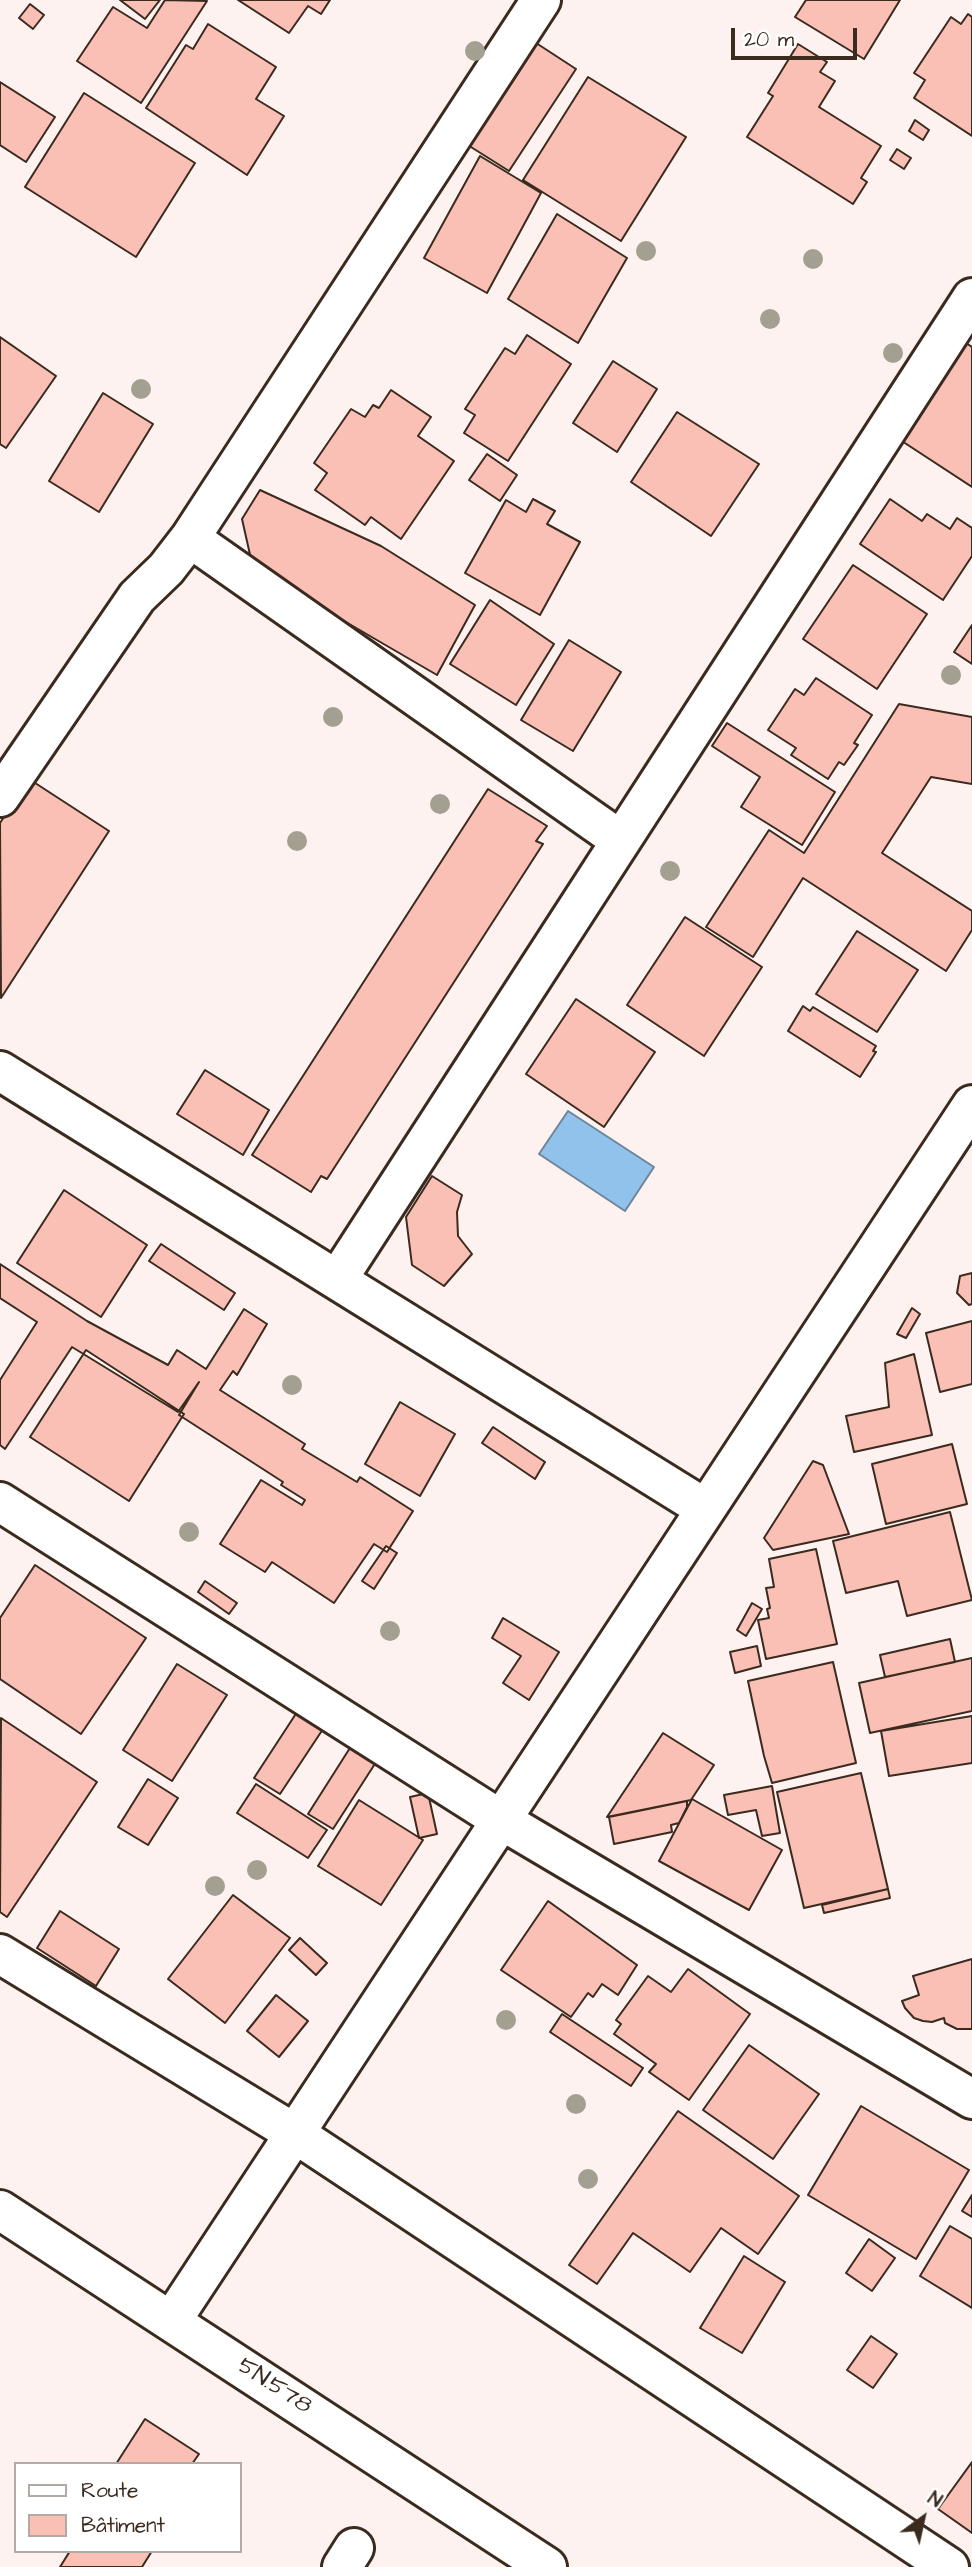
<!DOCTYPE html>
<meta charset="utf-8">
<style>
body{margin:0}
#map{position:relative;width:972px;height:2567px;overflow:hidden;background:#fef2f0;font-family:"Architects Daughter",sans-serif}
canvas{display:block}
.legend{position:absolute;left:14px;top:2462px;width:228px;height:91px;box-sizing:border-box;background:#fff;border:2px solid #b1aaa5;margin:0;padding:9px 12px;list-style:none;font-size:21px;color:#3b2a1e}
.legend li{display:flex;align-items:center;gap:14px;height:35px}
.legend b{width:35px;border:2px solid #b1aaa5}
.north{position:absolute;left:888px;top:2483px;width:70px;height:70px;-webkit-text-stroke:5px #fff;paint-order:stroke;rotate:33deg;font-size:19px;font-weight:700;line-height:28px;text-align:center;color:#3b2a1e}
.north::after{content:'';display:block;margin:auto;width:24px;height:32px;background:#3b2a1e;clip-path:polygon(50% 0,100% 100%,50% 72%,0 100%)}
.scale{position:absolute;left:731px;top:28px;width:126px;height:32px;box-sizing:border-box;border:4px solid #3b2a1e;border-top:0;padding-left:9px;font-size:21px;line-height:24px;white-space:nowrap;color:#3b2a1e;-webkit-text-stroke:5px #fff;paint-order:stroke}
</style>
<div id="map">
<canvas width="972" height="2567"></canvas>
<ul class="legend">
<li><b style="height:9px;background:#fff"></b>Route</li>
<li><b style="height:19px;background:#fabfb5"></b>Bâtiment</li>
</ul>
<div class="north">N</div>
<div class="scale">20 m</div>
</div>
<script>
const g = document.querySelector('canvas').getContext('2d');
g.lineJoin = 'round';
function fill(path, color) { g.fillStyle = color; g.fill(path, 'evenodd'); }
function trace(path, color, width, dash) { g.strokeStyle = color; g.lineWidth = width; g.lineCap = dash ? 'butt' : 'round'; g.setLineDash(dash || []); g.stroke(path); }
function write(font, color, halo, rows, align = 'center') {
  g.font = font + ' "Architects Daughter",sans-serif'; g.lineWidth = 7; g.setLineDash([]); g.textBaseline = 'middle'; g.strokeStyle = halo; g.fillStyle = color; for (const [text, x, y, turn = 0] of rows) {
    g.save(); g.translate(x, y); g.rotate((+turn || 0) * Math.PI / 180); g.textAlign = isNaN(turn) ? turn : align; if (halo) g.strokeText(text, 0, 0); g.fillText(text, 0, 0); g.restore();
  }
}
const water = new Path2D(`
 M568 1111 654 1167 625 1211 539 1154Z`);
const building = new Path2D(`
 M120 0H160L145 19Z
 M165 0 207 1 141 103 77 61 113 7 147 28Z
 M238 0H330L321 14 308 6 289 33Z
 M806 0H900L864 59 795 17Z
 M30 4 44 15 33 29 19 18Z
 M968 14 972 17V136L914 98 925 80 914 73 951 17 961 24Z
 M208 24 276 67 256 99 284 116 247 175 146 108 186 45 193 49Z
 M530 39 576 69 509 171 463 142Z
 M798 44 827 62 820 72 835 81 819 107 881 146 861 178 867 182 853 204 747 137 773 96 768 93Z
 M588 77 686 137 621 241 523 180Z
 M0 82 55 117 26 162 0 145Z
 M84 93 195 163 136 257 25 187Z
 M915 120 929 130 923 140 909 131Z
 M897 149 911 158 904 169 890 160Z
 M480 156 541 193 487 293 424 258Z
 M557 214 627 258 578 343 508 299Z
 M952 334 972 347V487L888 432Z
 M527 335 571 364 508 461 464 433 475 415 465 409 505 348 515 354Z
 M0 337 56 376 6 448 0 444Z
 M613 361 657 389 617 452 573 423Z
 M391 390 431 417 418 436 454 461 401 539 371 517 365 525 315 490 327 473 314 463 351 409 365 417 373 405 379 408Z
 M103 393 153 424 99 512 49 481Z
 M677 412 759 464 711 536 631 482Z
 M487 454 517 475 500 501 469 480Z
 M260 490 381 546 475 605 437 675 253 568 242 519Z
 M533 499 555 511 547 524 580 542 540 615 465 573 506 500 526 512Z
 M890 499 922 521 927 514 950 529 957 518 972 528V556L943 600 860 544Z
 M853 565 927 614 877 689 803 639Z
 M490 600 554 644 516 705 450 664Z
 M972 625V664L954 652Z
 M569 640 621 672 573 751 521 720Z
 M816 678 872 715 854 743 858 745 844 765 839 762 828 779 791 755 796 748 768 730 795 689 804 695Z
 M899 704 972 717V784L931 777 882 853 972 911V930L946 971 803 878 753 957 706 927 769 830 804 853Z
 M727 723 835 792 802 845 741 807 760 777 712 746Z
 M29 779 109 831 1 998 0 823Z
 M488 789 547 826 536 841 543 844 327 1179 321 1176 311 1192 252 1155Z
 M685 917 762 967 704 1056 627 1005Z
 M857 931 918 970 877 1032 816 994Z
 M576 999 655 1052 604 1127 526 1074Z
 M803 1006 810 1011 813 1007 876 1046 873 1051 876 1052 860 1077 788 1031Z
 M205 1070 269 1110 243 1155 177 1114Z
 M432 1176 462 1195 457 1212 458 1236 472 1254 444 1286 412 1265 406 1217Z
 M64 1190 147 1245 101 1317 17 1263Z
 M161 1244 235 1293 224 1310 149 1261Z
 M0 1264 87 1321 168 1365 177 1350 206 1369 244 1309 267 1324 237 1375 233 1371 220 1390 305 1444 302 1449 357 1482 360 1477 413 1511 387 1552 374 1544 334 1603 272 1562 265 1572 220 1544 261 1480 302 1505 305 1500 281 1485 283 1482 179 1415 199 1382 178 1412 72 1347 5 1449 0 1445V1380L37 1322 0 1298Z
 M972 1273V1304L969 1305 957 1293 960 1276Z
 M912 1308 920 1314 906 1338 897 1334Z
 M972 1321V1384L940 1392 926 1333Z
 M86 1350 184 1414 129 1501 30 1437Z
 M914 1354 932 1435 854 1452 846 1416 889 1407 885 1363Z
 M400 1402 455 1434 420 1496 365 1464Z
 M493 1427 545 1462 535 1479 482 1443Z
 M952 1444 967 1504 886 1524 872 1464Z
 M813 1461 823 1465 849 1534 773 1550 764 1538Z
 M950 1512 972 1600 907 1616 898 1581 846 1593 833 1541Z
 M386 1546 397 1553 374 1589 362 1581Z
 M816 1549 837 1644 766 1659 758 1620 769 1618 767 1609 770 1608 766 1588 774 1587 769 1559Z
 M35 1565 146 1638 81 1734 0 1679V1618Z
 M205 1581 237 1603 229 1614 198 1592Z
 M752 1603 762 1609 746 1636 737 1630Z
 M503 1618 559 1652 529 1700 503 1683 521 1656 492 1638Z
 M950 1639 955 1662 885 1677 880 1655Z
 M757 1646 761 1666 735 1673 730 1652Z
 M972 1658V1711L870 1733 859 1683Z
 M833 1662 856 1763 772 1783 764 1756 748 1681Z
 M177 1664 227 1695 172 1781 123 1750Z
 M301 1706 327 1723 280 1794 254 1778Z
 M972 1716V1763L889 1776 881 1731Z
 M1 1718 97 1782 7 1917 0 1912Z
 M663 1733 714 1765 691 1800 607 1817Z
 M355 1740 380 1756 333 1829 308 1814Z
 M861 1773 888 1889 804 1908 777 1792Z
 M148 1779 178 1798 148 1845 118 1827Z
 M256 1784 327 1830 308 1858 237 1813Z
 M772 1786 780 1833 762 1836 756 1810 728 1815 724 1795Z
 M428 1793 437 1834 419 1838 410 1797Z
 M692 1799 782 1850 749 1910 659 1861Z
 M359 1800 423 1840 381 1905 318 1866Z
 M687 1801V1807L679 1823 671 1825 672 1832 614 1844 609 1817Z
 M888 1889 890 1898 824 1913 822 1905Z
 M233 1895 290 1938 225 2023 168 1979Z
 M548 1901 637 1965 618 1995 602 1984 593 1997 588 1993 571 2017 501 1970Z
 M60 1911 119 1949 96 1986 37 1948Z
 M300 1938 327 1963 316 1975 289 1950Z
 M972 1959V2029H957L945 2023 944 2018 932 2022 923 2021 914 2018 905 2008 902 2001 919 1995 913 1976Z
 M688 1969 750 2014 689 2100 649 2072 656 2064 614 2034 621 2024 616 2020 648 1976 671 1992Z
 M276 1995 308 2021 279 2057 247 2031Z
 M562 2014 643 2068 631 2086 550 2032Z
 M749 2045 819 2094 773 2159 703 2110Z
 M861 2106 969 2170 916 2259 808 2195Z
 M678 2111 799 2196 758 2254 721 2228 690 2272 633 2233 597 2284 569 2265Z
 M972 2195V2217L962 2211Z
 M950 2226 972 2239V2308L920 2276Z
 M869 2239 895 2258 872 2291 846 2273Z
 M744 2256 785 2282 742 2353 700 2328Z
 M871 2336 897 2354 873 2388 847 2370Z
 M145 2419 199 2454 192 2464H116Z
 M972 2462V2533L938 2509Z
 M70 2551H152L142 2567H60Z`);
const minor = new Path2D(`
 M190 538 620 840
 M0 797 137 597 166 569 190 538 541 0
 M0 1071 706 1509
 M337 1280 972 298
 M0 1502 501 1820 972 2099
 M0 1954 294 2133 949 2567
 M0 2210 547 2567
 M172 2320 972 1105
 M342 2567 354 2548`);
const trees = [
 [475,51],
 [646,251],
 [813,259],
 [770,319],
 [893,353],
 [141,389],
 [951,675],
 [333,717],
 [440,804],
 [297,841],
 [670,871],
 [292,1385],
 [189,1532],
 [390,1631],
 [257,1870],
 [215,1886],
 [506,2020],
 [576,2104],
 [588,2179]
];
const streetNames = [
 ["5N.578",274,2387,33]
];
fill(water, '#90c2ec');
trace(water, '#6e859a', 2);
fill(building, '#fabfb5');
trace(building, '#3b2a1e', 2);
trace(minor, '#3b2a1e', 44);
trace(minor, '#fff', 38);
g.fillStyle = '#a39f91';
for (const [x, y] of trees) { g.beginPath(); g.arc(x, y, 10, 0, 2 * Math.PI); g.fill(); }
write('24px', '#3b2a1e', '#fff', streetNames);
</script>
